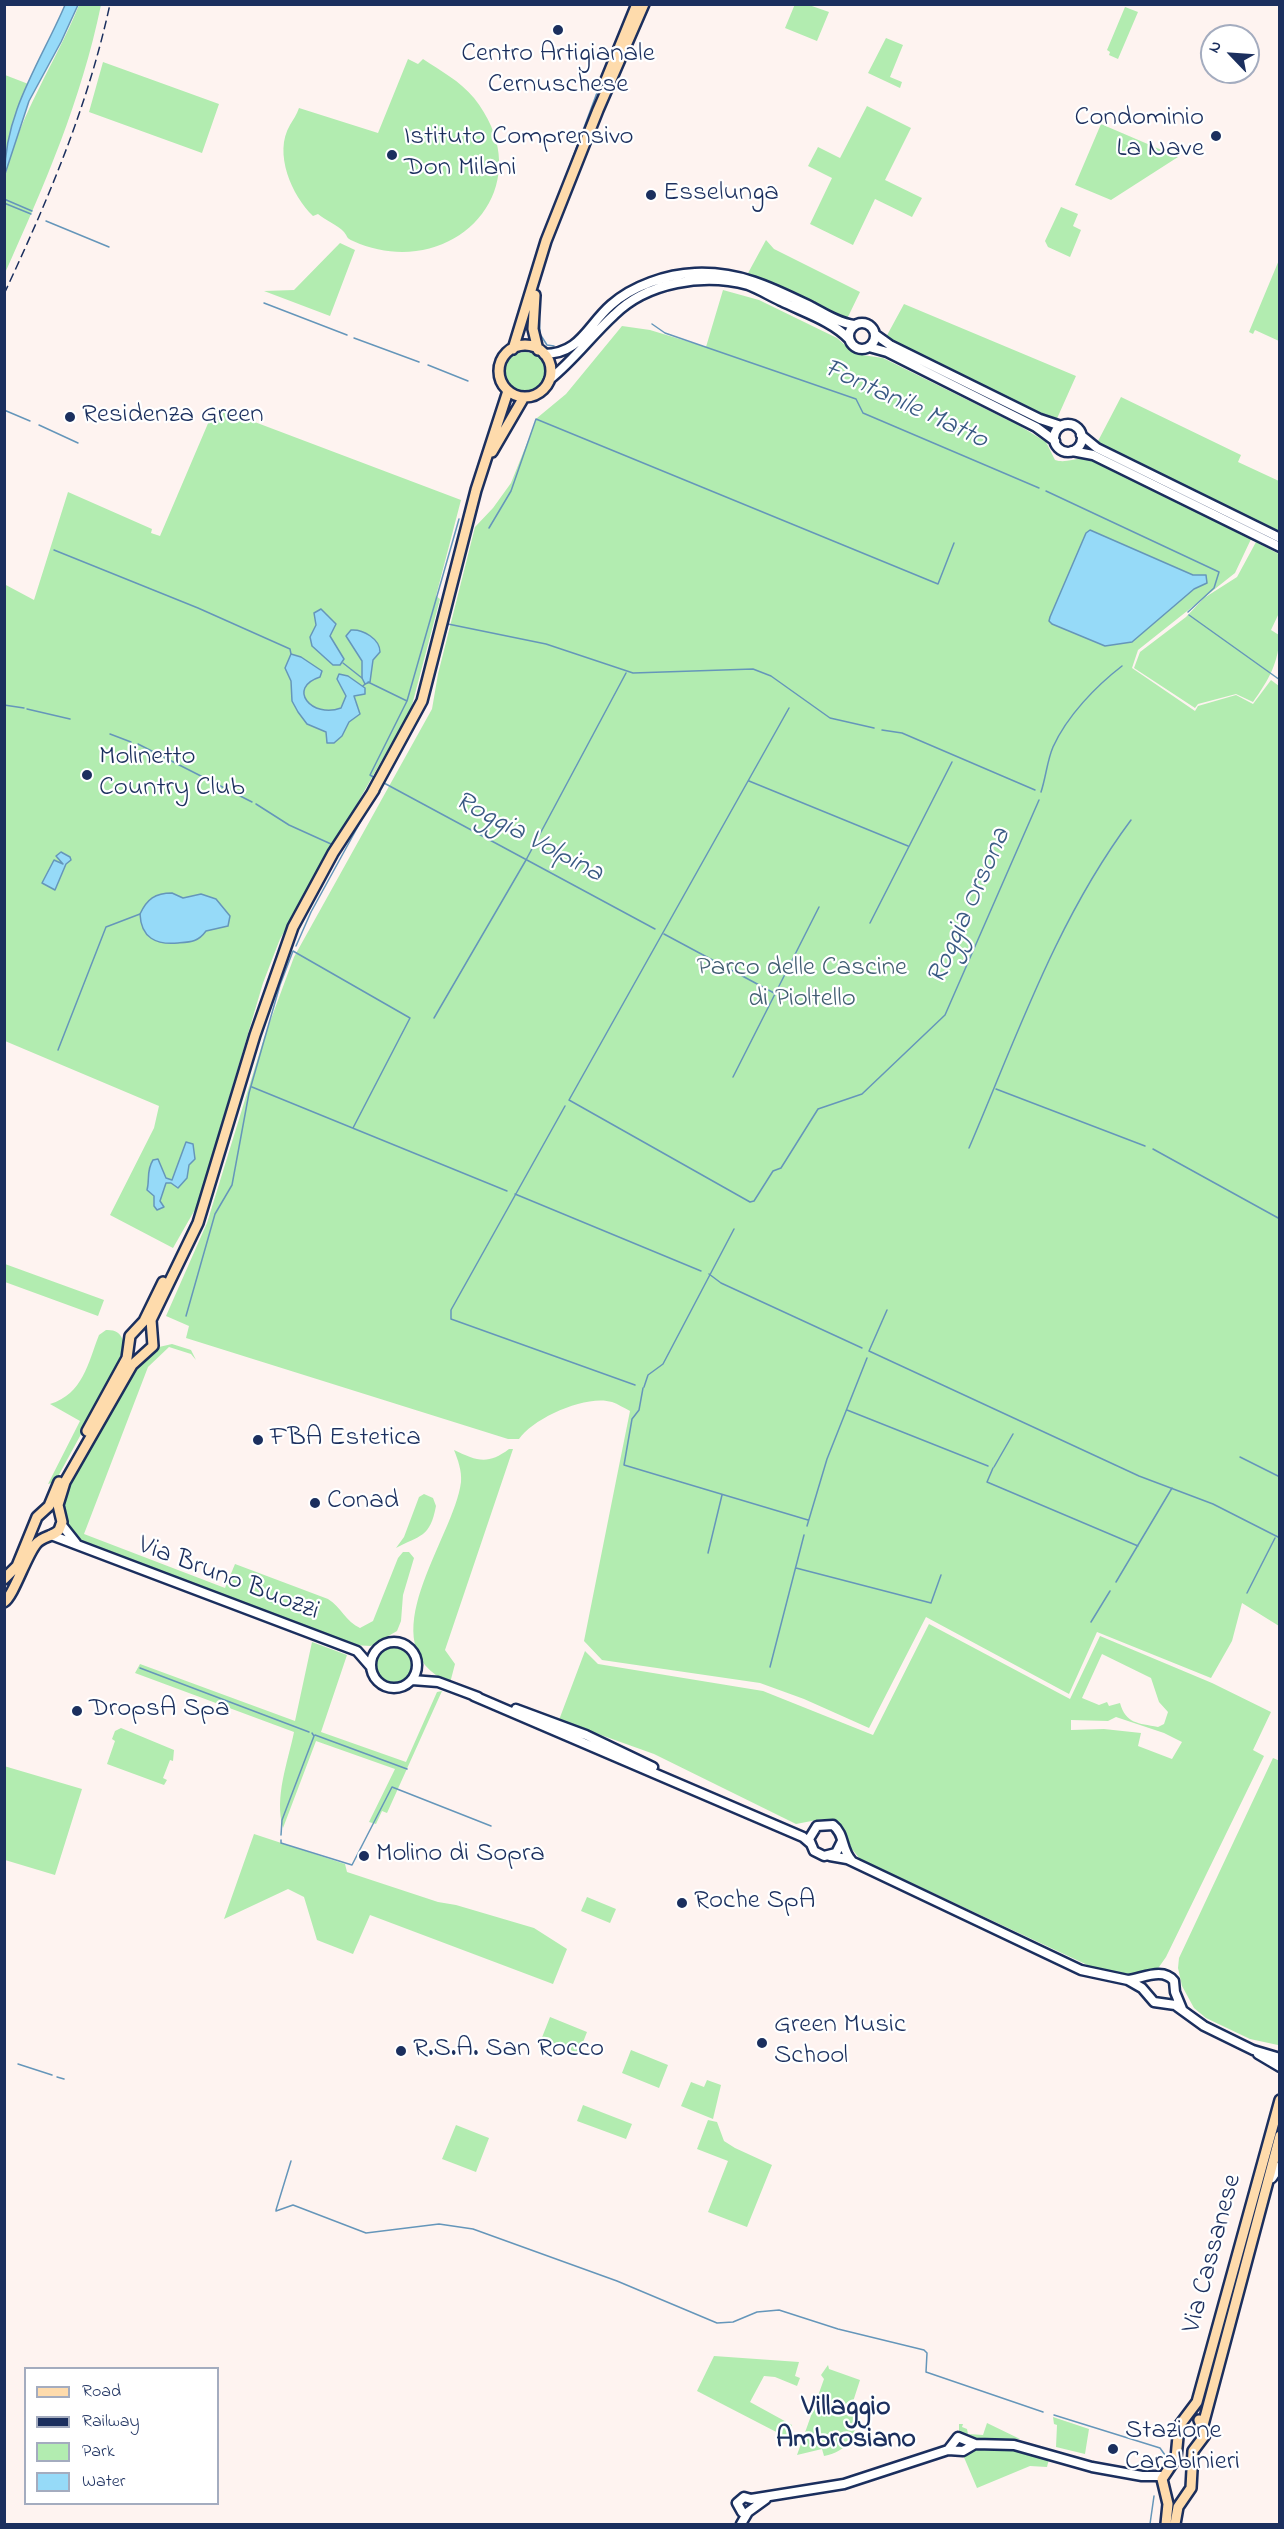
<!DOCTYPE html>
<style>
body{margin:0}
#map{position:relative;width:1284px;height:2529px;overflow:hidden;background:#fef3f0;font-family:"Indie Flower",sans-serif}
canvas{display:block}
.frame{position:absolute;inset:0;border:6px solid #1b2f5e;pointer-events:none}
.legend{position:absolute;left:24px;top:2367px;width:195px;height:138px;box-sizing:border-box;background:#fff;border:2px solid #a4acbf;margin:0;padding:8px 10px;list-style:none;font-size:18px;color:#1b2f5e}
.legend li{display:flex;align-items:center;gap:12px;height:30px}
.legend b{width:30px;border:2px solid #a4acbf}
.north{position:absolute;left:1200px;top:24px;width:60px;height:60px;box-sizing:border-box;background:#fff;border:2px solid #a4acbf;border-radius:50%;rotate:295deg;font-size:16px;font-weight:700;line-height:24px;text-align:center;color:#1b2f5e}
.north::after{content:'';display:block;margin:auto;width:21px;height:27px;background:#1b2f5e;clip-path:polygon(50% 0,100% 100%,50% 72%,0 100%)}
</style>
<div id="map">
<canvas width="1284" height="2529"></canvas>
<div class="frame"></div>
<ul class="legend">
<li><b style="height:8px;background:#fedbac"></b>Road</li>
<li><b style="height:8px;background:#1b2f5e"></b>Railway</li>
<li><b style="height:16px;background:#b2ecb0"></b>Park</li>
<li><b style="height:16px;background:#96daf8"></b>Water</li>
</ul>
<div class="north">N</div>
</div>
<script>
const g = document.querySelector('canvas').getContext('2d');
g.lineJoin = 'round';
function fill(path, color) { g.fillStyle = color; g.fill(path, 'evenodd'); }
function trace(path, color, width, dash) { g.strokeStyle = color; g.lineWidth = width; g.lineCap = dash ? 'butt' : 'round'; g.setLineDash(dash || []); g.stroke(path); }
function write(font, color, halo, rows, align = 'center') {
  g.font = font + ' "Indie Flower",sans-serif'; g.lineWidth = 4.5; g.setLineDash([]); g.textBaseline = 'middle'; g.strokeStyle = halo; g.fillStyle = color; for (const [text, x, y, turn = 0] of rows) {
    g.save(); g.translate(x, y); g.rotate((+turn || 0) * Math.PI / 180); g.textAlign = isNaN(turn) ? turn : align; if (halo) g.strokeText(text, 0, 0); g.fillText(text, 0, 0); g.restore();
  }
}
const green = new Path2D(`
 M795 4 809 5 829 12 817 41 785 28Z
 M79 5H101C81 101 45 184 5 273 4 248 0 199 5 177 19 115 56 62 79 5Z
 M1125 7 1138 12 1118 59 1109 55 1110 52 1107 50Z
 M886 38 903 45 890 77 902 82 900 88 868 73Z
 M408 59 418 64 423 59C441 71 460 81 474 98 546 189 450 285 353 241 346 238 348 237 344 232 339 226 325 220 318 214L313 216C292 196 273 153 290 125 293 120 297 114 299 108L378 133Z
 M103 62 219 104 202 153 89 112Z
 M5 75 31 85 5 158Z
 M867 106 911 128 885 180 922 198 912 217 875 199 853 245 810 224 832 178 808 166 818 147 840 158Z
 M1101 124 1178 157 1111 200 1075 185Z
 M1061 207 1078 214 1073 226 1081 230 1070 257 1048 247 1045 241Z
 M766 240 774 249 860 292 846 321 769 282 747 275Z
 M340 243 355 250 330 316 264 291 294 290Z
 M1279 260V341L1255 330 1253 334 1249 332Z
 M723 290 759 300 837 338 855 354 883 358 1020 426 1046 442 1055 460C1067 464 1076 456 1092 460L1252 537 1235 573 1138 650 1132 668 1195 711 1198 706 1236 695 1253 704 1271 680 1279 686V1626L1242 1603 1232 1641 1211 1678 1097 1632 1069 1694 926 1617 869 1728 804 1699 760 1683 602 1660 584 1641 630 1411C624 1408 618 1404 612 1402 587 1394 533 1418 519 1439H508L186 1338 189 1326 166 1316 207 1223 264 1038 294 957 432 709 438 674 475 527 493 508 511 483 537 418 566 394 622 326 650 330 706 347Z
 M904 304 1076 376 1055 423 885 339Z
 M505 372a20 20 0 1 1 40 0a20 20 0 1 1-40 0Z
 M1121 397 1241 455 1238 462 1279 481V534L1097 443Z
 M215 407 461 500 436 596 440 599 411 709 280 939 263 983 197 1206 173 1248 110 1215 154 1128 159 1106 5 1041 4 584 34 600 68 492 152 529 151 533 160 536Z
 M1256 542 1279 554V613L1271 630 1279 635C1280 661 1268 681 1253 702L1236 694 1198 704 1195 708 1134 668 1140 652 1186 617 1204 598 1237 577Z
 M5 1264 104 1300 98 1316 5 1282Z
 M106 1330C123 1329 126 1343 123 1357L55 1482 48 1484 80 1421 50 1404C83 1394 88 1363 99 1335Z
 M172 1344 191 1350 196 1360 191 1354 169 1347 148 1367 84 1534 225 1588 235 1564 328 1599C341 1607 346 1622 360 1628L373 1621 398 1558 403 1552H409L414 1558 403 1595 401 1621 397 1631 371 1646 352 1645 79 1540C64 1529 61 1512 63 1494L136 1365 159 1347Z
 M509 1449H513L445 1650 455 1664 450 1683C365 1645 454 1539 461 1482 462 1471 458 1460 454 1450 477 1461 488 1465 509 1449Z
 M424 1494 433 1498 436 1506C430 1538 420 1535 396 1548L404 1537 419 1497Z
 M929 1624 1070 1699 1100 1636 1212 1683 1271 1712 1253 1750 1264 1756 1166 1957 1159 1967 1149 1972 1130 1976 1096 1969 860 1859 851 1848 845 1830 834 1820 822 1819 796 1824 654 1754 559 1720 585 1651 598 1664 763 1691 873 1735ZM1102 1654 1151 1678 1159 1702 1168 1712 1164 1724 1158 1727C1138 1723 1126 1724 1120 1703L1109 1706 1107 1702 1099 1705 1082 1698ZM1116 1717 1164 1733 1182 1742 1172 1759 1138 1746 1141 1733 1104 1729 1071 1730V1720L1108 1721Z
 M312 1642 347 1655 321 1732 406 1762 437 1692 442 1691 387 1813 382 1811 376 1824 369 1822 395 1769 316 1741 283 1828C274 1797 288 1762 294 1732L135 1673 140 1664 295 1721Z
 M373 1665a21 21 0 1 1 42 0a21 21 0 1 1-42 0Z
 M121 1728 174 1750 173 1761 170 1760 163 1778 167 1780 164 1785 107 1764 115 1741 112 1739 115 1731Z
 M1273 1758 1280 1761 1278 2045 1250 2039 1206 2018 1194 2008 1182 1986 1178 1968 1179 1958Z
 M4 1766 82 1789 55 1875 5 1860Z
 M254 1834 345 1864 347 1872 438 1902 456 1905 534 1928 567 1949 553 1984 370 1915 353 1954 317 1940 304 1897 288 1889 224 1919Z
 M587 1897 616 1909 610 1923 581 1911Z
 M550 2017 587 2032 578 2055 541 2040Z
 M631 2050 668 2065 659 2088 622 2073Z
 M707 2080 721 2085 713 2119 681 2106 691 2082 704 2087Z
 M583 2105 632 2124 626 2139 577 2121Z
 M708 2120 717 2122 724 2141 735 2148 772 2165 747 2227 708 2212 728 2161 697 2149Z
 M456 2125 489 2138 476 2172 442 2159Z
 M714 2356 799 2362 795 2376 800 2378 797 2386 775 2377 764 2376 750 2402 792 2425 786 2437 697 2391Z
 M828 2365 829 2369 860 2380 850 2411 860 2415C853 2437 849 2451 824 2456L822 2449 797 2455 824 2379 821 2375Z
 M1053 2417 1089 2429 1085 2454 1056 2447 1057 2425 1054 2424Z
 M987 2423 1020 2439 970 2441 959 2433V2424H963L962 2427 967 2429 968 2434 983 2435Z
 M972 2447H1011L1049 2459 1047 2467 1030 2466 977 2488 963 2455Z`);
const water = new Path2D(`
 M65 5H78L61 42 29 101 5 174C4 113 42 59 65 5Z
 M1090 530 1193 575H1206L1207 583 1194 589 1132 642 1105 646 1052 624 1049 621 1050 617 1086 533Z
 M321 609 336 624 330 636 344 659 340 665H333L312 646 310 637 316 625 314 613Z
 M351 630C363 629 380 639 380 652L373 660 370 682 365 684 362 678V661L346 636Z
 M291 654 301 657 322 671 320 677C286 688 312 719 341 708L346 696 337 679 339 674 348 676 365 688V694L354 696 360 714 349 722 342 736 334 743H327L326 732 307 724 298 712 292 701 291 681 285 668Z
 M61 852 70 857 71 860 66 864 55 890 42 883 54 860 63 864 56 856Z
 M172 893 183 898 201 894 216 899 230 916 228 926 206 931C198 942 191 942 178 943 156 945 141 938 140 914 147 899 155 893 172 893Z
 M186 1142 193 1144 195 1159 189 1165 187 1178 178 1188 171 1183H166L160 1201 164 1207 157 1210 154 1206V1196L147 1190C150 1179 146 1171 153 1160L158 1159 166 1178 172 1180Z`);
const stream = new Path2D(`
 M600 120 608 99
 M584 160 592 140
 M4 199 32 211
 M4 203 31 214
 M46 221 109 247
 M548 224 601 82
 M264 303 347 335
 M539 309 540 334 547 345 554 346
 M652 324 665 333 856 399 863 413 1039 488
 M512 333 529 283
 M354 338 419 362
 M428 365 468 381
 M4 410 30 421
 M39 425 78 443
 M1046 491 1219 572 1214 588 1188 612
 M489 528 511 491 536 419 938 584 954 543
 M54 550 198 608 290 649 291 654
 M1189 615 1280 680
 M343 663 362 678
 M433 675 448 624 546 644 633 673 753 669 771 676 830 718 874 728
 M368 682 407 701 370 775 375 778
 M363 686 365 684
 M407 701 459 519
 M4 705 24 708
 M27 709 70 719
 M882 730 902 733 1035 790
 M110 734 131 742
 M138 744 252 802
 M749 781 908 846
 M384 783 655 929
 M1041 792C1046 777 1047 761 1053 747 1067 716 1096 686 1122 666
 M256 804 289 825 331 844
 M870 923 952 762
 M664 934 774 993
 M296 946 311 912 424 706
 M434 1018 526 860 626 673
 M58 1050 106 927 140 914
 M733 1077 819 907
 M252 1087 507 1191
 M996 1089 1145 1146
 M569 1100 750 1202 754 1201 773 1171 781 1168 818 1109 862 1094 945 1015 1039 800
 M569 1100 789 708
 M565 1106 451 1310V1319L635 1385
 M969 1148C1017 1036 1057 919 1131 820
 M1153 1149 1280 1219
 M515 1194 701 1271
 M709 1274 721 1283 862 1348
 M186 1316 215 1214 232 1185 249 1093 280 985 293 951 410 1018 353 1128
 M869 1351 1139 1476 1213 1504 1280 1538
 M869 1351 887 1310
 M644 1387 648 1375 663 1364 734 1229
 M643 1388 639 1410 632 1419 624 1465 808 1520
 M847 1410 988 1466
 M1240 1457 1280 1477
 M994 1467 1013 1434
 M993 1468 987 1482 1138 1546
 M807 1526 827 1459 867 1358
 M708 1553 722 1495
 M796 1568 931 1603 941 1575
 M1116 1582 1172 1488
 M1247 1593 1275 1538
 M1091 1622 1110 1591
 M770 1667 804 1535
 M140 1668 309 1732
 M315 1735 407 1769
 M281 1835 282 1820 314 1736 312 1733
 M281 1840V1843L352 1865 392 1787 491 1826
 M18 2064 52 2075
 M57 2077 64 2079
 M276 2210 291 2161
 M276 2211 293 2205 366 2233 439 2224 473 2229 617 2281 717 2323 733 2322 757 2312 779 2310 838 2329 924 2350 927 2353 926 2372 1043 2412
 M1054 2415 1160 2448 1165 2455
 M1150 2524 1154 2496`);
const secondary = new Path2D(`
 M849 336a13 13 0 1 1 26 0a13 13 0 1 1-26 0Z
 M876 335 890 345 1040 419 1061 426
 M869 347 887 352 1036 427 1055 441
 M544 354C580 354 587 326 611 305 632 286 667 274 695 273 740 271 773 288 812 307 825 314 839 323 854 325
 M549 380C574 360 591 336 614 315 647 282 704 273 748 285 759 289 770 296 781 301 803 312 832 321 849 339
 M1054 438a14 14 0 1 1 28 0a14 14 0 1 1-28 0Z
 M1081 435 1097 448 1280 538
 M1072 451 1093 455 1280 547
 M61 1524 76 1543
 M51 1535 357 1651 371 1667
 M371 1665a23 23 0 1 1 46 0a23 23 0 1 1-46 0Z
 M412 1680 438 1682 478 1697
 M474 1696 803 1837 810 1843
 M516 1709 586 1735 653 1767
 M842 1841 836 1853 824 1856 814 1851 809 1839 817 1826 833 1825C845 1834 841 1850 852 1861
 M830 1856 847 1859 1081 1970 1128 1980 1142 1988 1154 2002 1175 2005 1204 2026 1253 2050 1280 2058
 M1128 1980C1143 1978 1163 1967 1174 1981L1175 1992 1182 2009
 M1258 2054 1280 2067
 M1272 2178 1280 2166
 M948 2450 958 2437 975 2444
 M742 2512 737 2503 744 2497 751 2499 844 2484 948 2450 963 2451 975 2444 1014 2445 1092 2467 1142 2476H1163
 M741 2524 748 2512 766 2499`);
const primary = new Path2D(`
 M606 80 637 4
 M535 295 533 329 538 350
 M499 371a26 26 0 1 1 52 0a26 26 0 1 1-52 0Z
 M513 349 546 241 598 110 644 4
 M492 452 524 397
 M372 793 422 701 476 490 508 391
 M87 1431 127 1358 130 1336 144 1321 163 1282
 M4 1579 17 1566 37 1517 49 1506 59 1482
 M4 1602C13 1597 26 1556 36 1544 42 1536 53 1537 59 1530L62 1522 58 1505 65 1482 132 1365 153 1346 151 1320 198 1223 255 1035 293 927 333 853 374 790
 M1203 2425 1280 2136
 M1166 2524 1168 2504 1162 2479 1176 2458 1179 2426 1197 2402 1280 2100
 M1175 2524 1178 2507 1191 2488 1193 2451 1205 2435 1199 2420`);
const rail = new Path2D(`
 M4 294C48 200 88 106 110 4`);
const markers = [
 [558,30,6,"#1b2f5e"],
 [1216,136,6,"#1b2f5e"],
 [392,155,6,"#1b2f5e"],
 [651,195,6,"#1b2f5e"],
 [70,417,6,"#1b2f5e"],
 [87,775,6,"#1b2f5e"],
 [258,1440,6,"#1b2f5e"],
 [315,1503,6,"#1b2f5e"],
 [77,1711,6,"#1b2f5e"],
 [364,1856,6,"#1b2f5e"],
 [682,1903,6,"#1b2f5e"],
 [762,2043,6,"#1b2f5e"],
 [401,2051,6,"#1b2f5e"],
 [1113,2449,6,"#1b2f5e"]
];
const poiNames = [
 ["Centro Artigianale",558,56,"center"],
 ["Cernuschese",558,87,"center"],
 ["Condominio",1204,120,"right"],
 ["La Nave",1204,151,"right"],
 ["Istituto Comprensivo",404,139],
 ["Don Milani",404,170],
 ["Esselunga",663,195],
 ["Residenza Green",82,417],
 ["Molinetto",99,759],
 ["Country Club",99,790],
 ["FBA Estetica",270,1440],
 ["Conad",327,1503],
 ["DropsA Spa",89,1711],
 ["Molino di Sopra",376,1856],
 ["Roche SpA",694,1903],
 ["Green Music",774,2027],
 ["School",774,2058],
 ["R.S.A. San Rocco",413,2051],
 ["Stazione",1125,2433],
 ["Carabinieri",1125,2464]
];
const parkNames = [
 ["Parco delle Cascine",802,970],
 ["di Pioltello",802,1001]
];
const streetNames = [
 ["Via Bruno Buozzi",228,1580,21],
 ["Via Cassanese",1214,2254,-75]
];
const waterNames = [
 ["Fontanile Matto",905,406,25],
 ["Roggia Volpina",528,839,28],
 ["Roggia Orsona",971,907,-66]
];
const neighbourhoodNames = [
 ["Villaggio",846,2409],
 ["Ambrosiano",846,2441]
];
fill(green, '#b2ecb0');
fill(water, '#96daf8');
trace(water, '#6596ba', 1.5);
trace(stream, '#6596ba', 1.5);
trace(secondary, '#1b2f5e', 13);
trace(primary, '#1b2f5e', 14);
trace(secondary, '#fff', 8);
trace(primary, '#fedbac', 9);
trace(rail, '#1b2f5e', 1.5, [9, 4.5]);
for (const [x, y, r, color] of markers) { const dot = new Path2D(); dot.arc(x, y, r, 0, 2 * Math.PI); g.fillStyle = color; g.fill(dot); trace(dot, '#fff', 2); }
write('27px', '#1b2f5e', '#fff', poiNames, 'left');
write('27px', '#415e72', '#fff', parkNames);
write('27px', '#1b2f5e', '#fff', streetNames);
write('italic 28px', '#3a5a84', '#fff', waterNames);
write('bold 28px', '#1b2f5e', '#fff', neighbourhoodNames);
</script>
